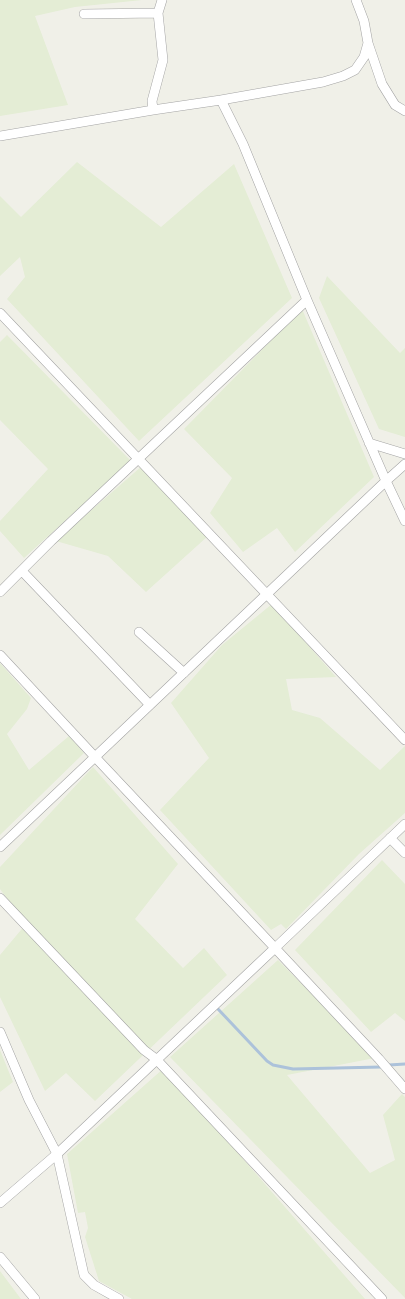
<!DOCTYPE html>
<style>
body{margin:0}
canvas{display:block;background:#f0f0e8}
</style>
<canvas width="405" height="1299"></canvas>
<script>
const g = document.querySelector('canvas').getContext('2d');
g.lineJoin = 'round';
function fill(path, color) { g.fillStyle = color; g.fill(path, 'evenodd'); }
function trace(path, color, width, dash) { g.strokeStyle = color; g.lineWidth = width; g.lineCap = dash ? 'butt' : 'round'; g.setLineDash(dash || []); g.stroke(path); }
const farmland = new Path2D(`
 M0 0H142L75 7 35 16 68 105 0 116Z
 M77 162 161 227 234 164 292 298 139 441 7 299 25 277 20 257 0 276V196L21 217Z
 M327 276 400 353 405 348V437L379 429 319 298Z
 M302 309 374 477 295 552 277 528 243 552 210 513 232 478 184 429Z
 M7 335 131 461 24 558 0 531V521L48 469 0 420V342Z
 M142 466 208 536 146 592 108 556 56 541Z
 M272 604 336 677 286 679 292 710 320 718 380 770 405 746V813L359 854 286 929 281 924 271 930 160 810 209 758 171 703 222 645Z
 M0 663 31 698 27 709 7 734 29 770 69 736 84 753 0 835Z
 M93 767 178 864 135 919 183 968 204 948 227 975 95 1101 66 1073 45 1091 0 997V955L26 924 0 889V867Z
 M382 860 405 884V1021L395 1013 371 1032 295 950Z
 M278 960 375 1058 287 1075 370 1173 395 1160 383 1115 402 1094 405 1097V1298L170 1057Z
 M0 1050 13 1082 0 1092Z
 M164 1068 365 1299H132L99 1281 85 1237 88 1228 85 1212 78 1213 67 1154Z
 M0 1271 21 1299H0Z`);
const stream = new Path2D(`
 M218 1009 267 1061 273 1065 293 1069 381 1067
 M389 1065 405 1064`);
const street = new Path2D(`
 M356 0 364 21 368 43
 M84 14 158 13
 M153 110 152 101 163 60 158 13 162 0
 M0 136 153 110 221 100
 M0 313 405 740
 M369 443 405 454
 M405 464 386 481 405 521
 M22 571 150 705
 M0 592 51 541 307 300
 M139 632 184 673
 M0 655 95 757 0 847
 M405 824 275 948 379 1059 405 1089
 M390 838 405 853
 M0 898 144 1050 156 1059 382 1299
 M0 1032 29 1100 57 1154 84 1275 94 1285 119 1299
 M0 1203 57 1154 275 948 95 757 386 481 307 300 243 144 221 100 323 82 343 76 355 70 364 57 368 43 382 84 395 105 405 111
 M0 1257 35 1299`);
fill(farmland, '#e4edd5');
trace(stream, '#acc2da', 3);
trace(street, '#a4a4a4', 10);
trace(street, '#fff', 9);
</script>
